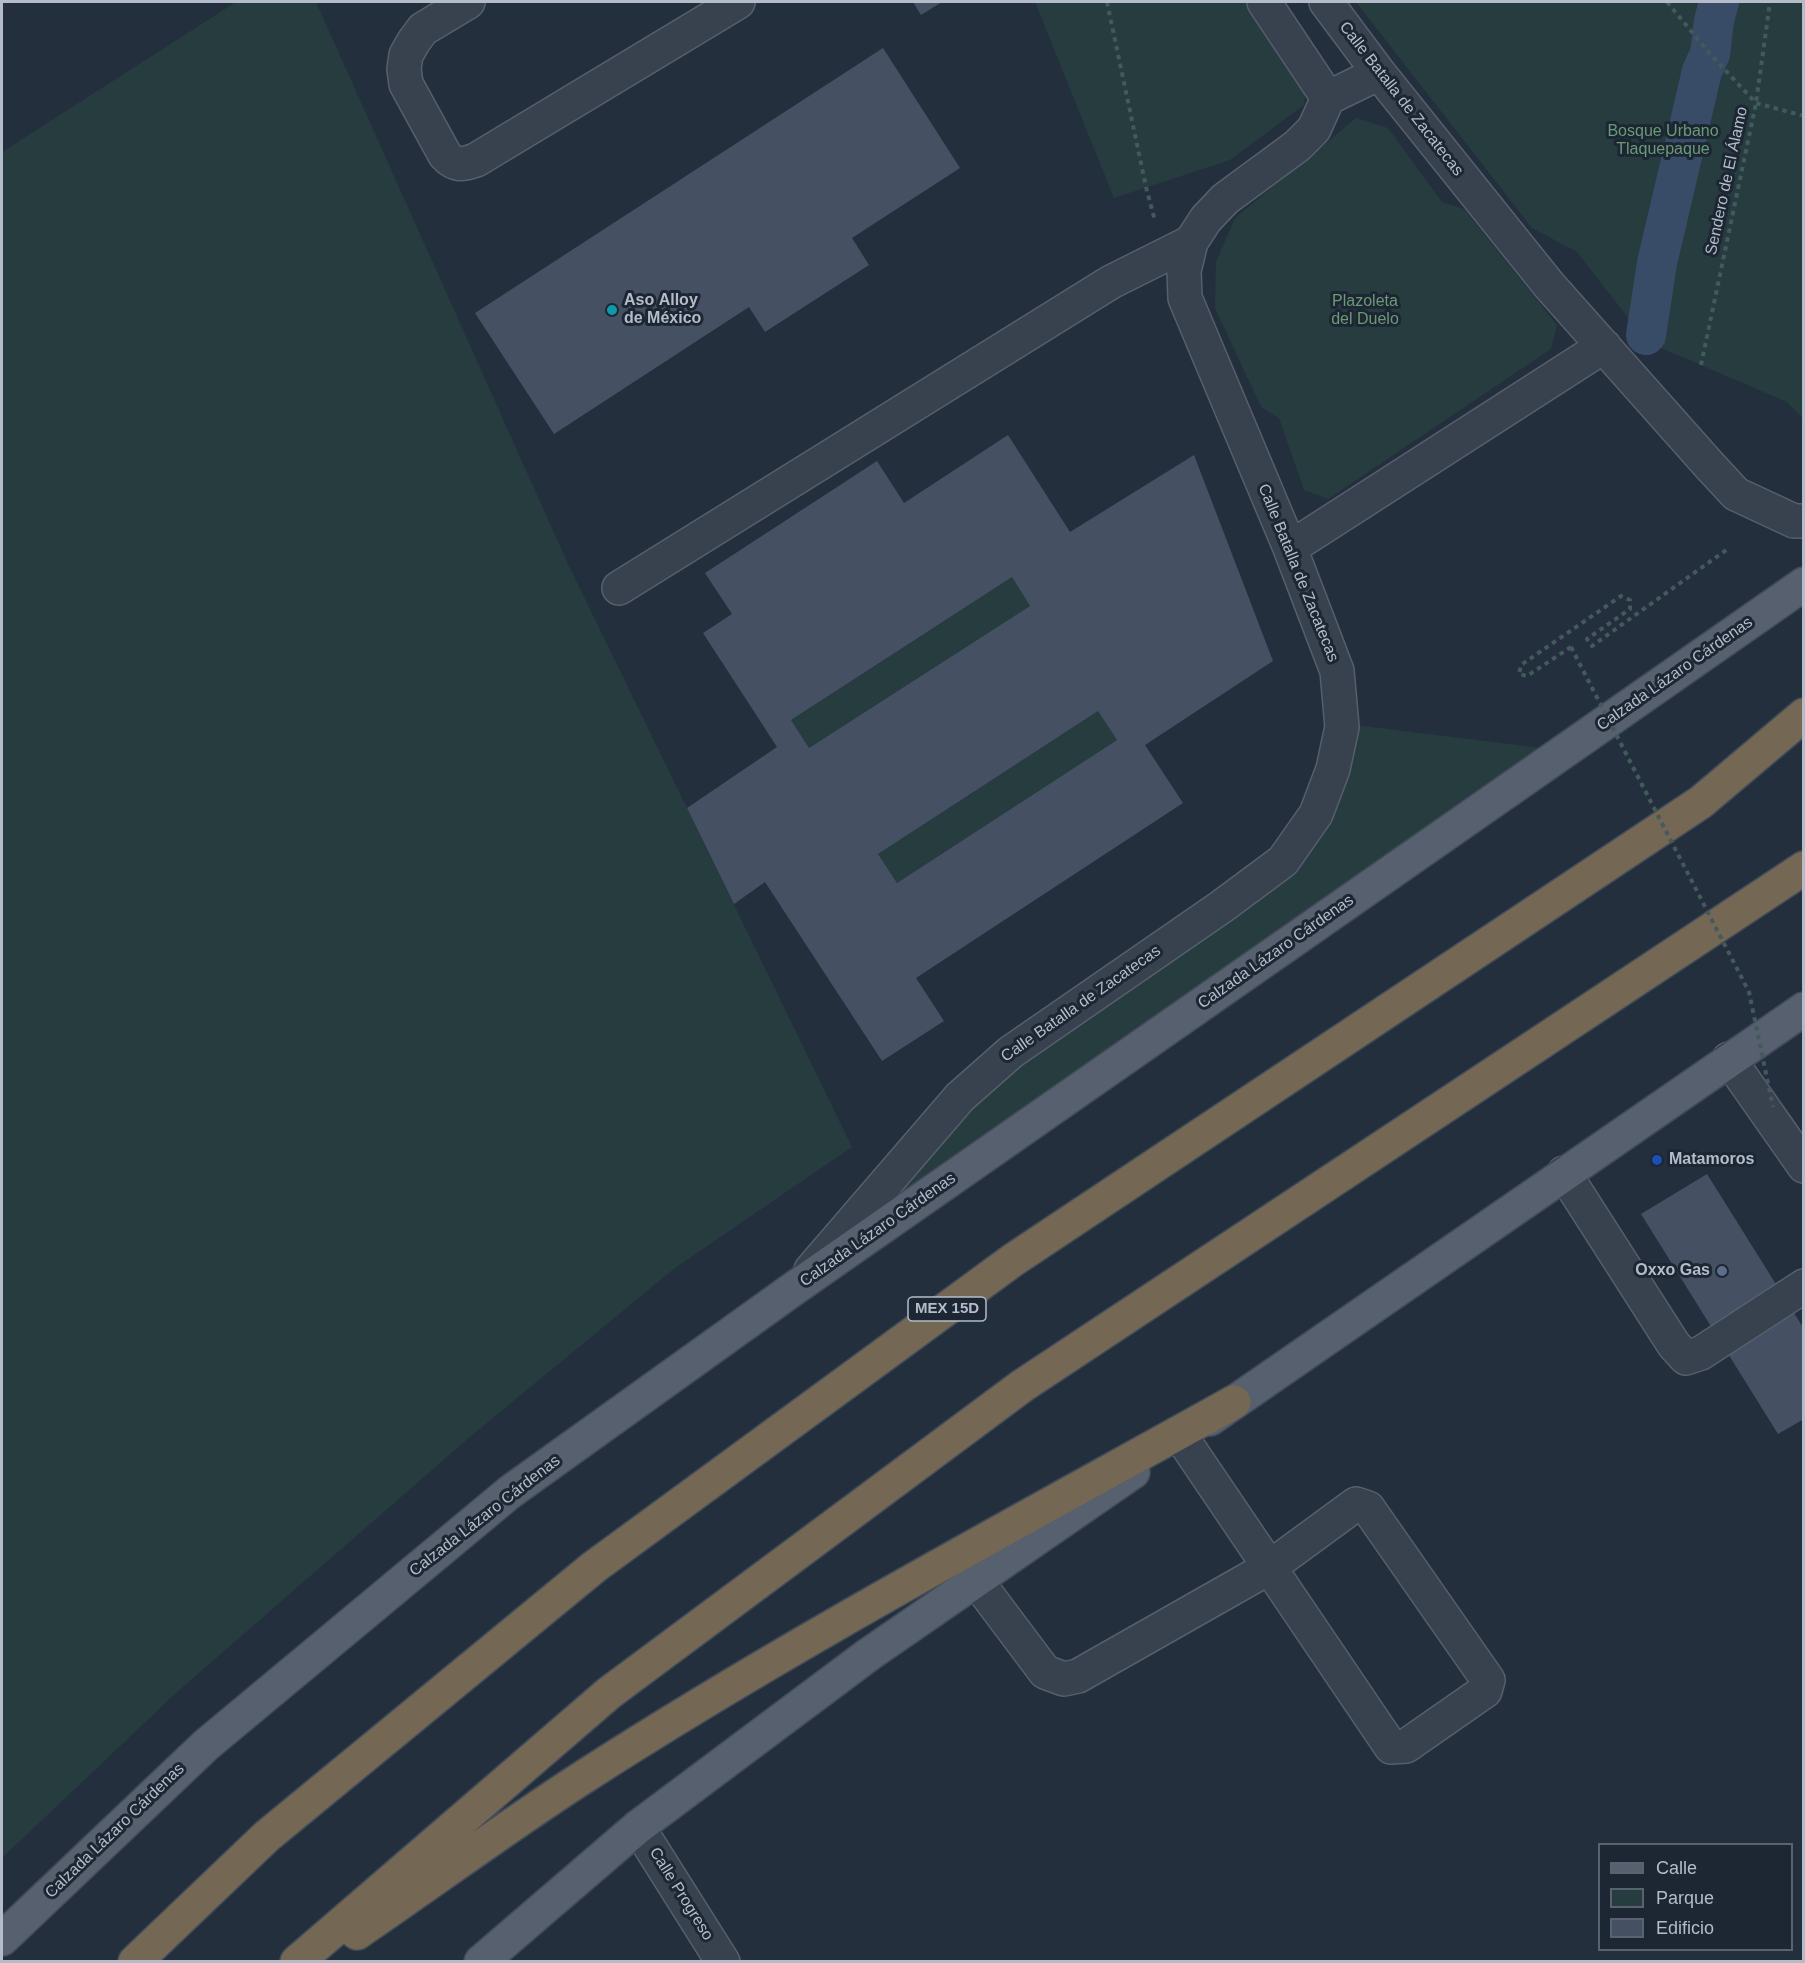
<!DOCTYPE html>
<meta charset="utf-8">
<style>
body{margin:0}
#map{position:relative;width:1805px;height:1963px;overflow:hidden;background:#242f3e;font-family:Arial,sans-serif}
canvas{display:block}
.frame{position:absolute;inset:0;border:3px solid #b4bcc9;pointer-events:none}
.legend{position:absolute;left:1598px;top:1843px;width:195px;height:108px;box-sizing:border-box;background:#1d2633;border:2px solid #59626f;margin:0;padding:8px 10px;list-style:none;font-size:18px;color:#b4bcc9}
.legend li{display:flex;align-items:center;gap:12px;height:30px}
.legend b{width:30px;border:2px solid #59626f}
</style>
<div id="map">
<canvas width="1805" height="1963"></canvas>
<div class="frame"></div>
<ul class="legend">
<li><b style="height:8px;background:#56606e"></b>Calle</li>
<li><b style="height:16px;background:#263c3f"></b>Parque</li>
<li><b style="height:16px;background:#455162"></b>Edificio</li>
</ul>
</div>
<script>
const g = document.querySelector('canvas').getContext('2d');
g.lineJoin = 'round';
function fill(path, color) { g.fillStyle = color; g.fill(path, 'evenodd'); }
function trace(path, color, width, dash) { g.strokeStyle = color; g.lineWidth = width; g.lineCap = dash ? 'butt' : 'round'; g.setLineDash(dash || []); g.stroke(path); }
function write(font, color, halo, rows, align = 'center') {
  g.font = font + ' Arial,sans-serif'; g.lineWidth = 6; g.setLineDash([]); g.textBaseline = 'middle'; g.strokeStyle = halo; g.fillStyle = color; for (const [text, x, y, turn = 0] of rows) {
    g.save(); g.translate(x, y); g.rotate((+turn || 0) * Math.PI / 180); g.textAlign = isNaN(turn) ? turn : align; if (halo) g.strokeText(text, 0, 0); g.fillText(text, 0, 0); g.restore();
  }
}
const green = new Path2D(`
 M236 2H316L568 564 852 1147 675 1268 471 1436 176 1693 2 1858V152Z
 M1035 2H1258L1308 73 1304 105 1230 160 1114 198Z
 M1356 2H1803V419L1787 402 1647 342 1577 252 1532 228Z
 M1356 118 1388 128 1442 202 1464 209 1557 325 1551 349 1328 499 1304 490 1279 418 1261 407 1215 308 1216 262 1235 218Z
 M1012 577 1030 606 809 748 791 720Z
 M1098 711 1117 740 897 883 878 854Z
 M1355 725 1550 749 829 1250 990 1068 1283 861Z`);
const canal = new Path2D(`
 M1646 335 1657 263 1702 71 1710 54 1714 21 1719 2`);
const building = new Path2D(`
 M913 2H942L921 15Z
 M883 48 960 168 852 238 869 265 765 332 749 307 554 434 475 313Z
 M1008 435 1070 532 1194 455 1273 661 1145 745 1183 803 916 978 944 1021 882 1061 765 882 734 904 687 808 777 747 703 633 732 614 705 573 877 461 904 503ZM1012 577 1030 606 809 748 791 720ZM1098 711 1117 740 897 883 878 854Z
 M1707 1174 1804 1329V1419L1778 1434 1641 1214Z`);
const path = new Path2D(`
 M1107 2 1146 187 1155 221
 M1667 2 1710 54 1756 103 1804 116
 M1701 365 1756 103 1770 2
 M1571 647 1527 676 1519 674 1521 665 1621 596 1630 600V609L1587 639 1592 646 1729 548`);
const minor = new Path2D(`
 M468 2 423 29 414 41 406 55 404 69 406 84 445 155C455 166 462 165 476 160L738 2
 M1264 2 1328 98
 M1326 2 1379 73 1549 285 1710 466 1736 494 1794 521H1804
 M1328 98 1379 73
 M1290 548 1604 346
 M619 588 1111 282 1191 242
 M1729 1059 1804 1166
 M1564 1173 1674 1345 1686 1358 1701 1353 1804 1286
 M811 1270 960 1097 1011 1052 1221 907 1283 861 1316 814 1333 769 1342 727 1337 671 1290 548 1185 298 1184 271 1191 242 1206 219 1225 199 1297 146 1314 129 1328 98
 M976 1580 1045 1672 1064 1679 1078 1676 1270 1567 1356 1504 1368 1508 1488 1680 1485 1691 1406 1746 1391 1747 1182 1438
 M638 1827 723 1962`);
const major = new Path2D(`
 M1210 1419 1804 1009
 M2 1939 206 1745 510 1492 796 1287 1804 584
 M481 1962 638 1827 868 1655 1133 1472`);
const highway = new Path2D(`
 M357 1933C432 1882 506 1827 582 1778 793 1642 1015 1524 1234 1402
 M135 1962 267 1836 594 1567 1013 1260 1701 802 1804 715
 M297 1962 609 1693 1022 1386 1804 868`);
const pathBridge = new Path2D(`
 M1571 647 1749 992 1773 1107`);
const markers = [
 [612,310,6,"#0f9aa8"],
 [1657,1160,6,"#1a4fb4"],
 [1722,1271,6,"#5c6f8a"]
];
const shields = [
 [947,1309,78]
];
const shieldNames = [
 ["MEX 15D",947,1309]
];
const streetNames = [
 ["Calle Batalla de Zacatecas",1401,99,52],
 ["Sendero de El Álamo",1727,181,-78],
 ["Calle Batalla de Zacatecas",1298,573,68],
 ["Calzada Lázaro Cárdenas",1675,674,-35],
 ["Calzada Lázaro Cárdenas",1276,952,-35],
 ["Calle Batalla de Zacatecas",1081,1004,-35],
 ["Calzada Lázaro Cárdenas",878,1230,-35],
 ["Calzada Lázaro Cárdenas",485,1516,-38],
 ["Calzada Lázaro Cárdenas",115,1831,-44],
 ["Calle Progreso",681,1894,58]
];
const parkNames = [
 ["Bosque Urbano",1663,132],
 ["Tlaquepaque",1663,150],
 ["Plazoleta",1365,302],
 ["del Duelo",1365,320]
];
const poiNames = [
 ["Aso Alloy",624,301],
 ["de México",624,319],
 ["Matamoros",1669,1160],
 ["Oxxo Gas",1710,1271,"right"]
];
fill(green, '#263c3f');
trace(canal, '#394c67', 40);
fill(building, '#455162');
trace(minor, '#565f6c', 36);
trace(major, '#414a57', 36);
trace(highway, '#434c59', 36);
trace(path, '#44595c', 4, [4.5, 4.5]);
trace(minor, '#38414e', 33);
trace(major, '#56606e', 33);
trace(highway, '#746855', 33);
trace(pathBridge, '#44595c', 4, [4.5, 4.5]);
for (const [x, y, r, color] of markers) { const dot = new Path2D(); dot.arc(x, y, r, 0, 2 * Math.PI); g.fillStyle = color; g.fill(dot); trace(dot, '#1d2633', 2); }
for (const [x, y, w] of shields) { const box = new Path2D(); box.roundRect(x - w / 2, y - 12, w, 24, 4.5); g.fillStyle = '#1d2633'; g.fill(box); trace(box, '#b4bcc9', 1.5); }
write('bold 15px', '#b4bcc9', null, shieldNames);
write('16px', '#b4bcc9', '#1d2633', streetNames);
write('16px', '#6b9a76', '#1d2633', parkNames);
write('bold 16px', '#b4bcc9', '#1d2633', poiNames, 'left');
</script>
